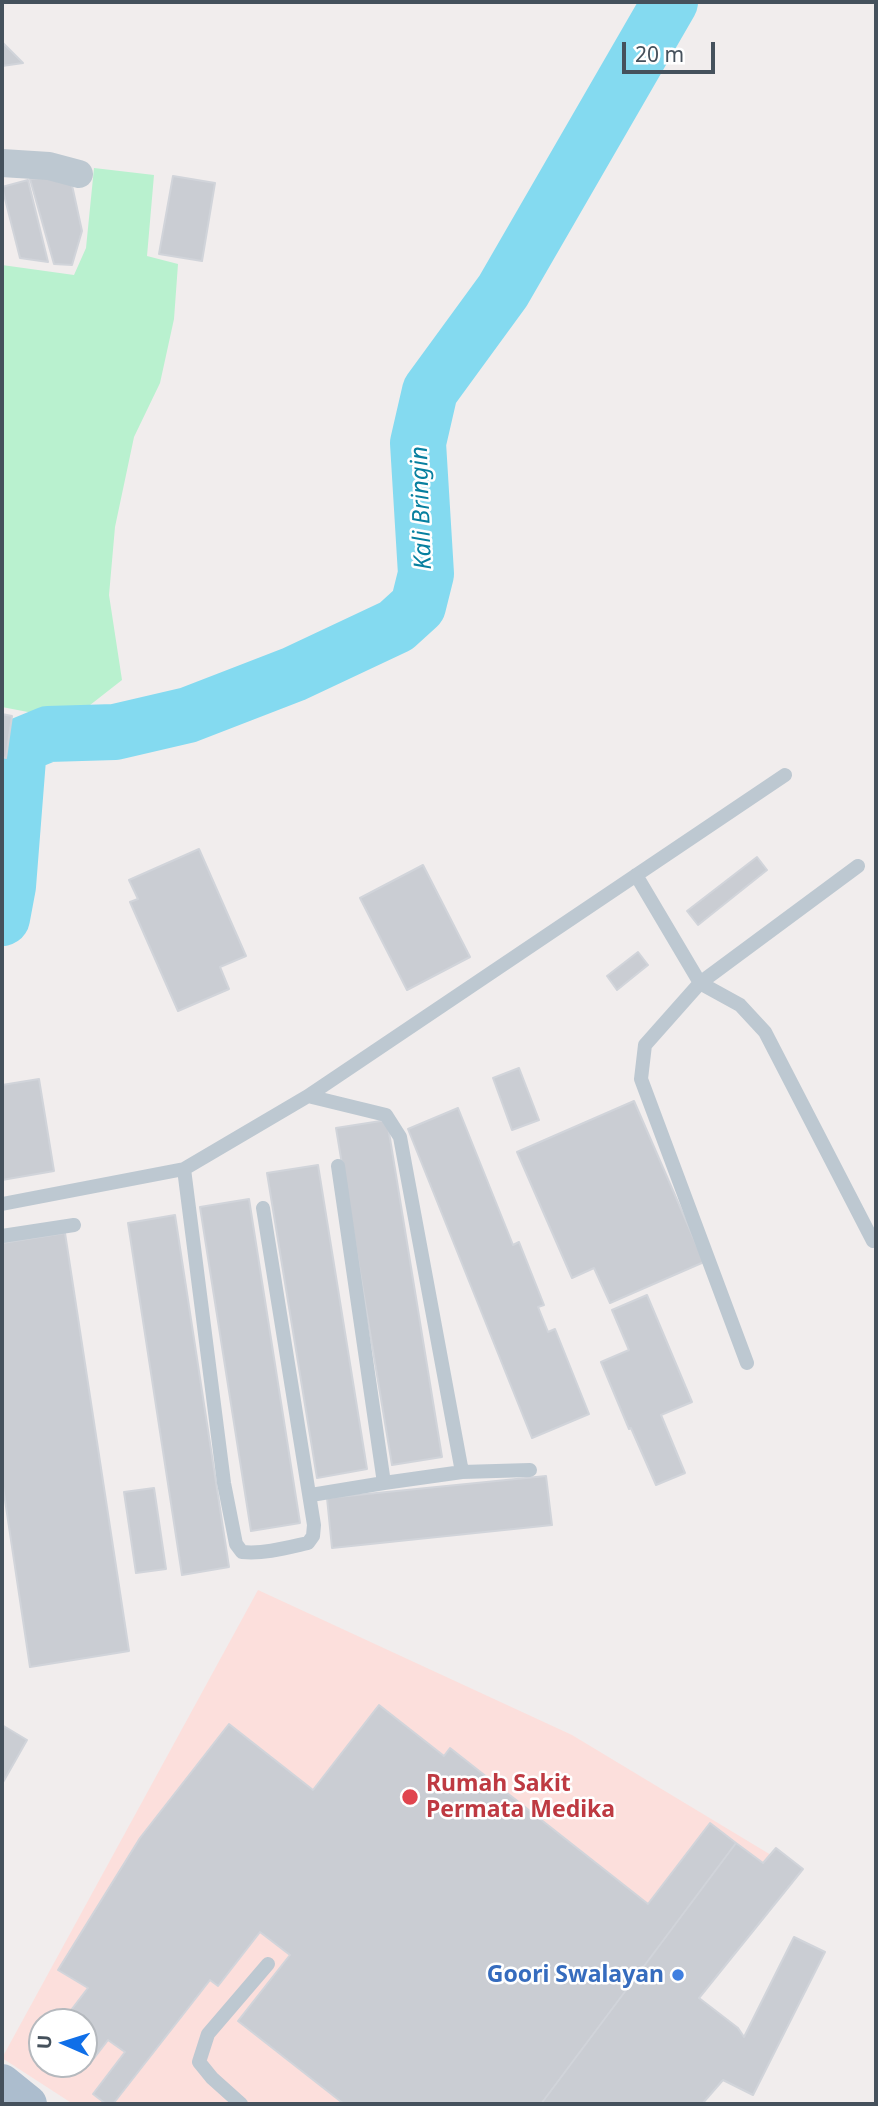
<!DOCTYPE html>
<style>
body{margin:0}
#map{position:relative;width:878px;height:2106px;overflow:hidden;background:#f1eded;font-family:"Noto Sans",sans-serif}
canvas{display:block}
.frame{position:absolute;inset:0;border:4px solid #45515c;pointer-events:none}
.north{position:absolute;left:28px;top:2008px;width:70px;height:70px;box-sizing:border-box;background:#fff;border:2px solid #b5b9be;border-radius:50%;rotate:273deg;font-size:19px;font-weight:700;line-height:28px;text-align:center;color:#45515c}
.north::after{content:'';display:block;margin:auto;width:24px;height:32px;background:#106fe8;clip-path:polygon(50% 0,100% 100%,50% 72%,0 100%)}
.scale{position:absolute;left:622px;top:42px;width:93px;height:32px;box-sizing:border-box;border:4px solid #45515c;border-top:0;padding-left:9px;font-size:21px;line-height:24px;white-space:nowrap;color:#45515c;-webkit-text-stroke:5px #fff;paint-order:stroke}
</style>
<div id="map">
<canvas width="878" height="2106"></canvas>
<div class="frame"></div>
<div class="north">U</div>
<div class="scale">20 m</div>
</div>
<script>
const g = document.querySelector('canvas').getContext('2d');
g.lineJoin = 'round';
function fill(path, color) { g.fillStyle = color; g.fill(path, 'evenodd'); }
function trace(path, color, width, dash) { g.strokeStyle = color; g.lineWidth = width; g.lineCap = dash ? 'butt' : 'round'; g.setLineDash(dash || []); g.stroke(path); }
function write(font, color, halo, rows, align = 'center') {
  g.font = font + ' "Noto Sans",sans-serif'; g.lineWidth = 5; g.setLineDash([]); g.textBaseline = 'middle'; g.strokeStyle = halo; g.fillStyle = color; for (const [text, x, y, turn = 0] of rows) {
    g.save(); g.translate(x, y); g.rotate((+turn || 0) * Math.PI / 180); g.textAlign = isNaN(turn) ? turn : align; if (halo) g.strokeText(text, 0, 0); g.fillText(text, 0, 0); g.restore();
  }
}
const medical = new Path2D(`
 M258 1590 572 1735 776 1858 618 2029 563 2104H73L2 2058ZM42 2022H84V2064H42Z`);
const green = new Path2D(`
 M94 168 154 175 147 256 178 264 174 319 160 383 134 437 115 527 109 595 122 680 76 716 28 712 2 707V265L74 275 86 248Z`);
const river = new Path2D(`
 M2 918 8 886 19 746 48 734 115 732 188 715 294 674 396 626 418 606 426 574 418 443 430 391 503 291 670 2`);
const building = new Path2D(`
 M2 42 23 63 2 66Z
 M70 176 82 231 72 265 54 264 30 179Z
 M173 176 215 183 202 261 159 254Z
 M28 180 48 262 20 258 2 187Z
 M2 714 12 716 6 758 2 757Z
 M199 849 246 956 220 967 229 989 178 1011 130 902 138 899 129 880Z
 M757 857 767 870 698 925 687 911Z
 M423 865 470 957 407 990 360 898Z
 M638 952 648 965 617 990 607 976Z
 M519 1068 539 1120 512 1130 493 1078Z
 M39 1079 54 1171 2 1180V1085Z
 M634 1101 704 1262 610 1303 594 1268 572 1278 517 1152Z
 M458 1108 513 1245 519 1242 544 1305 538 1307 548 1332 555 1329 589 1414 532 1438 408 1129Z
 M387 1120 442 1457 392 1465 336 1128Z
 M318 1165 367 1469 317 1478 267 1173Z
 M249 1199 300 1523 251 1531 200 1207Z
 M175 1215 229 1567 182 1575 128 1223Z
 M65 1233 129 1651 30 1667 2 1480V1243Z
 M647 1295 692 1402 661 1415 685 1473 656 1485 631 1428 629 1429 601 1362 629 1350 612 1310Z
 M546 1476 552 1525 332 1548 327 1498Z
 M154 1488 166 1569 136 1573 124 1492Z
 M379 1705 444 1756 450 1748 648 1904 710 1823 736 1843 541 2104H344L238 2021 290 1955 260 1932 218 1986 210 1980 113 2104H106L93 2094 125 2052 108 2040 88 2066 84 2063V2022H62L88 1988 58 1970 140 1838 229 1724 313 1790Z
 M2 1725 27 1740 2 1784Z
 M736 1843 763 1863 776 1848 803 1869 699 1998 738 2028 744 2037 794 1937 825 1952 753 2095 723 2080 702 2104H541Z`);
const service = new Path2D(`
 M636 875 700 983 740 1005 765 1032 873 1241
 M308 1096 386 1115 400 1137 462 1472
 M338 1166 384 1483
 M184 1169 224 1483 236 1544 242 1552C265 1554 286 1548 308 1543L313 1536 314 1525 263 1208
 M2 1204 184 1169 308 1096 785 775
 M2 1236 74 1225
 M747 1363 641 1079 645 1045 700 983 858 866
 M311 1495 384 1483 462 1472 530 1470
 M241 2104 212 2078 199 2062 208 2034 268 1964`);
const minor = new Path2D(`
 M2 163 49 166 79 174`);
const primary = new Path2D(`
 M2 2083 28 2104`);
const markers = [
 [410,1797,9,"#e0444e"],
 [678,1975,7,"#3f7fe0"]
];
const healthNames = [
 ["Rumah Sakit",426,1784],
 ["Permata Medika",426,1810]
];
const shopNames = [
 ["Goori Swalayan",664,1975]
];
const waterNames = [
 ["Kali Bringin",422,508,-92]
];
fill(medical, '#fcdfdc');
fill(green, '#b9f1cf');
trace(river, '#84daf0', 56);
fill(building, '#cacdd3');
trace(building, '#d1d4da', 2);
trace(service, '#bdc8d1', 14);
trace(minor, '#bdc8d1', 28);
trace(primary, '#acbdce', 38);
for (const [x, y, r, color] of markers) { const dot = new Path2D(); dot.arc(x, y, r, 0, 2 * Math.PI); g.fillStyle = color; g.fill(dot); trace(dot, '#fff', 2.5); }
write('bold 23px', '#be3a42', '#fff', healthNames, 'left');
write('bold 23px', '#366cbe', '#fff', shopNames, 'right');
write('italic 24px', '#067f9f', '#fff', waterNames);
</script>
